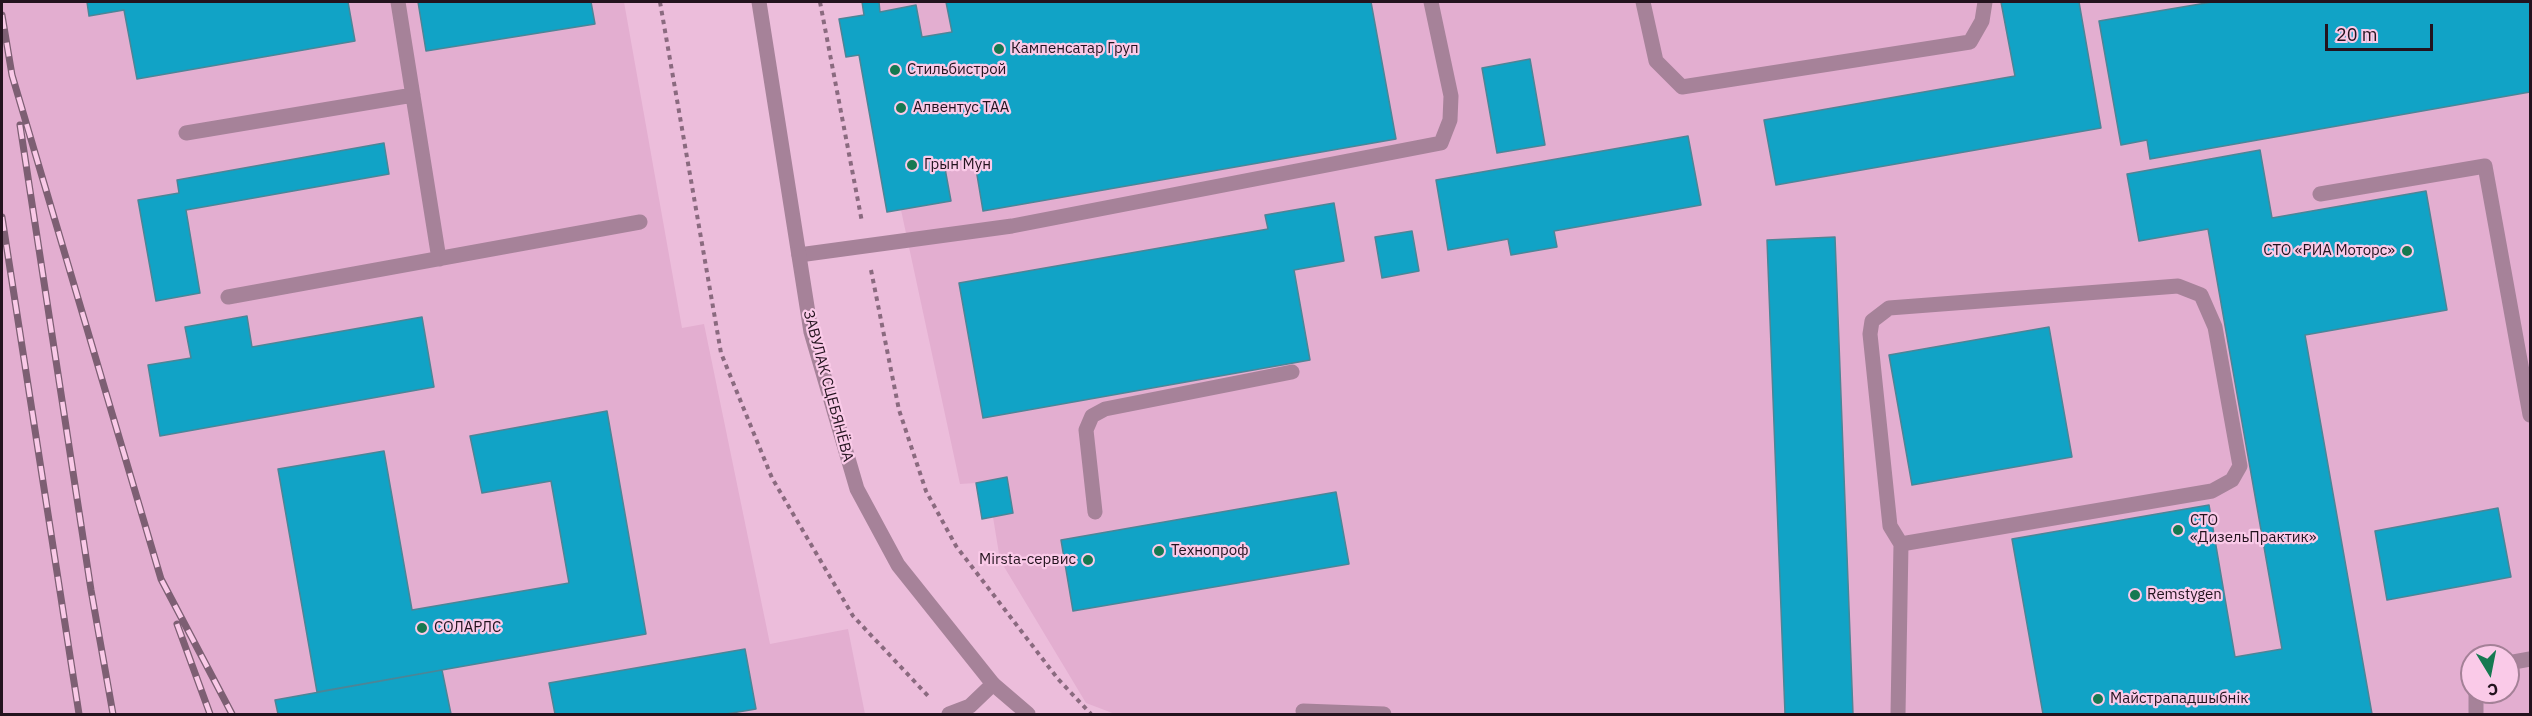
<!DOCTYPE html>
<meta charset="utf-8">
<style>
body{margin:0}
#map{position:relative;width:2532px;height:716px;overflow:hidden;background:#ecbddb;font-family:"IBM Plex Sans",sans-serif}
canvas{display:block}
.frame{position:absolute;inset:0;border:3px solid #23131e;pointer-events:none}
.north{position:absolute;left:2460px;top:644px;width:60px;height:60px;box-sizing:border-box;background:#facae8;border:2px solid #a48197;border-radius:50%;rotate:170deg;font-size:16px;font-weight:700;line-height:24px;text-align:center;color:#23131e}
.north::after{content:'';display:block;margin:auto;width:21px;height:27px;background:#167951;clip-path:polygon(50% 0,100% 100%,50% 72%,0 100%)}
.scale{position:absolute;left:2325px;top:24px;width:108px;height:27px;box-sizing:border-box;border:3px solid #23131e;border-top:0;padding-left:8px;font-size:18px;line-height:21px;white-space:nowrap;color:#23131e;-webkit-text-stroke:4px #facae8;paint-order:stroke}
</style>
<div id="map">
<canvas width="2532" height="716"></canvas>
<div class="frame"></div>
<div class="north">С</div>
<div class="scale">20 m</div>
</div>
<script>
const g = document.querySelector('canvas').getContext('2d');
g.lineJoin = 'round';
function fill(path, color) { g.fillStyle = color; g.fill(path, 'evenodd'); }
function trace(path, color, width, dash) { g.strokeStyle = color; g.lineWidth = width; g.lineCap = dash ? 'butt' : 'round'; g.setLineDash(dash || []); g.stroke(path); }
function write(font, color, halo, rows, align = 'center') {
  g.font = font + ' "IBM Plex Sans",sans-serif'; g.lineWidth = 4.5; g.setLineDash([]); g.textBaseline = 'middle'; g.strokeStyle = halo; g.fillStyle = color; for (const [text, x, y, turn = 0] of rows) {
    g.save(); g.translate(x, y); g.rotate((+turn || 0) * Math.PI / 180); g.textAlign = isNaN(turn) ? turn : align; if (halo) g.strokeText(text, 0, 0); g.fillText(text, 0, 0); g.restore();
  }
}
const built = new Path2D(`
 M2 2H624L682 328 704 324 770 644 848 629 865 714H2Z
 M862 2H2530V714H1115L1086 703 1000 560 993 517 982 519 976 483 960 484 901 210 887 212 859 55 846 57 839 19 863 15ZM2472 656H2508V692H2472Z`);
const building = new Path2D(`
 M87 2H348L355 41 137 79 124 10 89 16Z
 M418 2H591L595 24 426 51Z
 M862 2H879L880 12 916 5 922 37 952 32 946 2H1371L1396 139 983 211 974 157 944 163 951 201 887 212 859 55 846 57 839 19 864 15Z
 M2001 2H2079L2101 128 1776 185 1764 120 2015 76Z
 M2212 2H2530V92L2150 159 2147 140 2121 145 2099 21Z
 M1530 59 1545 145 1497 153 1482 68Z
 M1688 136 1701 205 1554 231 1557 247 1511 255 1508 239 1448 250 1436 180Z
 M384 143 389 174 186 210 200 293 156 301 138 200 179 193 177 180Z
 M2260 150 2272 218 2426 191 2447 310 2305 335 2372 714H2043L2012 539 2209 505 2235 657 2282 649 2208 229 2139 241 2127 174Z
 M1334 203 1344 261 1294 270 1310 360 983 418 959 283 1268 229 1265 215Z
 M1412 231 1419 271 1382 278 1375 237Z
 M1835 237 1853 714H1785L1767 240Z
 M247 316 252 347 422 317 434 387 160 436 148 365 191 358 185 327Z
 M2049 327 2072 457 1912 485 1889 355Z
 M607 411 646 634 317 692 278 469 384 451 412 610 569 583 551 481 482 493 470 436Z
 M1007 477 1013 513 982 519 976 483Z
 M1336 492 1349 564 1073 611 1061 540Z
 M2498 508 2511 577 2387 600 2375 531Z
 M745 649 756 709 726 714H555L549 683Z
 M442 670 451 714H278L275 700Z`);
const path = new Path2D(`
 M660 2 721 353 772 478 853 616 930 698
 M820 2 862 222
 M871 270 899 410 926 491 956 546 1058 679 1091 714`);
const service = new Path2D(`
 M398 2 439 259
 M1643 2 1656 61 1682 87 1970 42 1982 21 1985 2
 M186 133 413 95
 M2320 194 2485 166 2530 415
 M799 255 1012 226 1441 143 1450 120 1451 96 1431 2
 M228 297 640 222
 M1095 512 1086 430 1092 416 1105 409 1292 372
 M2508 663 2530 659
 M1303 711 1384 714
 M949 714 970 706 993 684
 M1898 714 1901 544 1890 526 1870 334 1872 321 1889 308 2178 286 2201 295 2215 327 2240 466 2232 480 2212 491 1901 544
 M2476 714V692`);
const tertiary = new Path2D(`
 M759 2 811 332 857 489 898 565 993 684 1028 714`);
const rail = new Path2D(`
 M2 15 12 75 161 579 232 714
 M20 125 91 590 113 714
 M2 217 79 714
 M177 624 210 714`);
const markers = [
 [999,49,6,"#167951"],
 [895,70,6,"#167951"],
 [901,108,6,"#167951"],
 [912,165,6,"#167951"],
 [2407,251,6,"#167951"],
 [2178,530,6,"#167951"],
 [1159,551,6,"#167951"],
 [1088,560,6,"#167951"],
 [2135,595,6,"#167951"],
 [422,628,6,"#167951"],
 [2098,699,6,"#167951"]
];
const poiNames = [
 ["Кампенсатар Груп",1011,49],
 ["Стильбистрой",907,70],
 ["Алвентус ТАА",913,108],
 ["Грын Мун",924,165],
 ["СТО «РИА Моторс»",2395,251,"right"],
 ["СТО",2190,521],
 ["«ДизельПрактик»",2190,538],
 ["Технопроф",1171,551],
 ["Mirsta-сервис",1076,560,"right"],
 ["Remstygen",2147,595],
 ["СОЛАРЛС",434,628],
 ["Майстрападшыбнік",2110,699]
];
const streetNames = [
 ["ЗАВУЛАК СЦЕБЯНЁВА",828,386,75]
];
fill(built, '#e3aed0');
fill(building, '#11a3c6');
trace(building, '#4c8597', 1.5);
trace(path, '#8a6a7f', 4, [4.5, 4.5]);
trace(service, '#a68299', 15);
trace(tertiary, '#a68299', 15);
trace(rail, '#7d5f73', 7);
trace(rail, '#facae8', 4.5, [14]);
for (const [x, y, r, color] of markers) { const dot = new Path2D(); dot.arc(x, y, r, 0, 2 * Math.PI); g.fillStyle = color; g.fill(dot); trace(dot, '#facae8', 2); }
write('15px', '#23131e', '#facae8', poiNames, 'left');
write('15px', '#23131e', '#facae8', streetNames);
</script>
